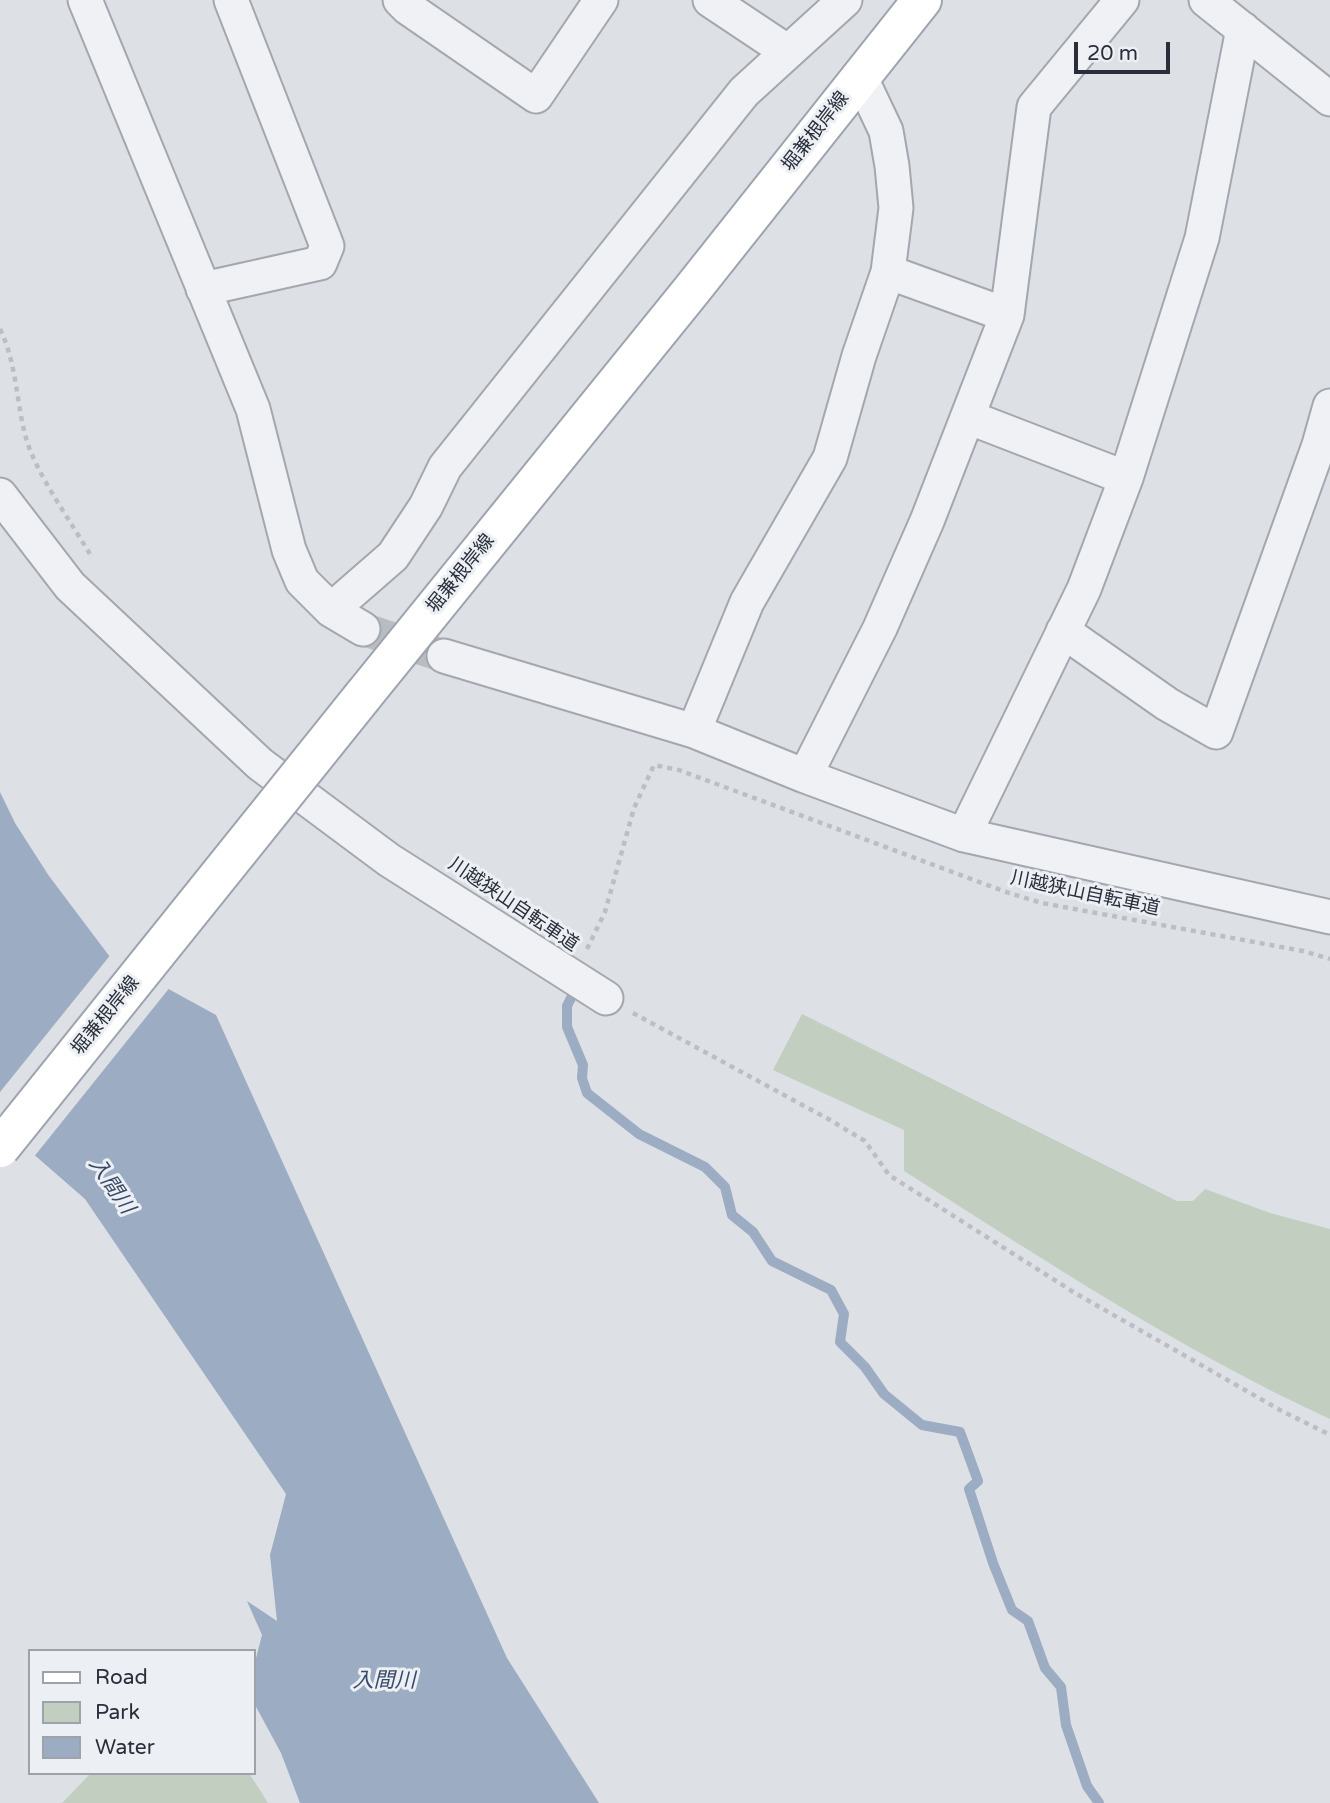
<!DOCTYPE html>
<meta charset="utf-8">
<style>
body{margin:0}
#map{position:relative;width:1330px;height:1803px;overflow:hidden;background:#dde0e5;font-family:"Varela Round",sans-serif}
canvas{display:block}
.legend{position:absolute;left:28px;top:1649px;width:228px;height:126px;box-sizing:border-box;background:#eceff3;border:2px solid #9ea2a9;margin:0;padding:9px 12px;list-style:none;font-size:21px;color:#292e3a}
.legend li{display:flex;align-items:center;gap:14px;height:35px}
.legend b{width:35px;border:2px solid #9ea2a9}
.scale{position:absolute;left:1074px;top:42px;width:96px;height:32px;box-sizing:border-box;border:4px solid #292e3a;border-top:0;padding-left:9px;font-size:21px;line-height:24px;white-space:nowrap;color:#292e3a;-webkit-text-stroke:5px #eceff3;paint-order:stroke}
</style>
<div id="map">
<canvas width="1330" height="1803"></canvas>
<ul class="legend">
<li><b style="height:9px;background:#fff"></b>Road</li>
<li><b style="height:19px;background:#c2cebf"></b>Park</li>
<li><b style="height:19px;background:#9cacc2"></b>Water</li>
</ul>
<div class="scale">20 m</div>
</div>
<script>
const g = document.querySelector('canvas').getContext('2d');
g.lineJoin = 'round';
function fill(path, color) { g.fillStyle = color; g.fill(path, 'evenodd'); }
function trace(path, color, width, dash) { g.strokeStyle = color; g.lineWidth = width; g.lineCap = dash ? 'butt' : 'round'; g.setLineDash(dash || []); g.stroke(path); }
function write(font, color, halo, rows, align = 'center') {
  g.font = font + ' "Varela Round","Noto Sans JP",sans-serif'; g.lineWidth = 6; g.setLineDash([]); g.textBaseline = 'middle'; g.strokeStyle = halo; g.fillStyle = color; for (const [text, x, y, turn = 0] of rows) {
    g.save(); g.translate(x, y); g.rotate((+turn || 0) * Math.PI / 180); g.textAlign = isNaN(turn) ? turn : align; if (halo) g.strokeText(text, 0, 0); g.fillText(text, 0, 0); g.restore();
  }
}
const green = new Path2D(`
 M802 1014 1177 1201H1193L1205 1189 1270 1213 1330 1229V1419C1180 1350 1043 1259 904 1171V1130L773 1070Z
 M91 1773H249L268 1803H62Z`);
const water = new Path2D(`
 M0 792 15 823 49 876 110 957 216 1015 507 1658 599 1803H300L281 1753 254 1703V1666L262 1635 247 1601 277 1621 270 1555 286 1494 85 1199 0 1125Z`);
const pier = new Path2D(`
 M112 953 171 986 33 1158 0 1129V1092Z`);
const stream = new Path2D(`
 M576 988 567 1006V1027L583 1065 582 1078 587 1093 639 1134 705 1167 725 1187 732 1215 753 1232 772 1261 831 1290 844 1314 840 1342 865 1367 884 1394 922 1425 960 1432 978 1481 969 1489 993 1563 1012 1610 1028 1621 1045 1668 1061 1687 1066 1725 1087 1786 1099 1803`);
const minorTunnel = new Path2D(`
 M363 629 444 656`);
const path = new Path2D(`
 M0 329C17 364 16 402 26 438 36 474 72 523 91 556
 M587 949 605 912 634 808 654 765 679 770 1009 893 1042 903 1303 951 1330 959
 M633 1013 830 1120 865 1141 889 1175 1075 1293 1280 1410 1330 1435`);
const minor = new Path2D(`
 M85 0 253 409 289 550 302 581 331 610 363 629
 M400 0 408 8 536 96 601 0
 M710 0 788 52
 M1206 0 1330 99
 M888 272 1007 315
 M203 289 320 263 327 246 231 0
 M968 417 1126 478
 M0 495 70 586 260 764 389 860 606 998
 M331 610 393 556 426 506 445 467 744 92 845 0
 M1063 631 1167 704 1216 732 1319 445 1330 406
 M444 656 694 731 805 776 964 835 1330 917
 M694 731 747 602 830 458 859 356 888 272 896 208 892 166 886 131 860 76
 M805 776 880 628 927 521 1007 315 1034 107 1122 0
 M964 835 1084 589 1126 478 1202 238 1243 29`);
const major = new Path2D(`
 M363 696 691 291 922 0`);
const majorBridge = new Path2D(`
 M0 1148 363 696`);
const streetNames = [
 ["堀兼根岸線",816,132,-52],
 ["堀兼根岸線",461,574,-51],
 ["川越狭山自転車道",1085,894,12],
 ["川越狭山自転車道",513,905,34],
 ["堀兼根岸線",106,1016,-51]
];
const waterNames = [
 ["入間川",111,1186,56],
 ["入間川",384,1681]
];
fill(green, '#c2cebf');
fill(water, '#9cacc2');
fill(pier, '#dde0e5');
trace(stream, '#9cacc2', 10);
trace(minorTunnel, '#b9bcc3', 33, [33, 17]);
trace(minor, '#a3a7ae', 37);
trace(major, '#9ea4af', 42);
trace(path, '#bcbec4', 4.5, [5, 5]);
trace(minor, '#f0f1f4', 33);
trace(major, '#fff', 38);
trace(majorBridge, '#9ea4af', 42, []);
trace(majorBridge, '#fff', 38);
write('19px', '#292e3a', '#eceff3', streetNames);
write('italic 21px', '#384a69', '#eceff3', waterNames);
</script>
